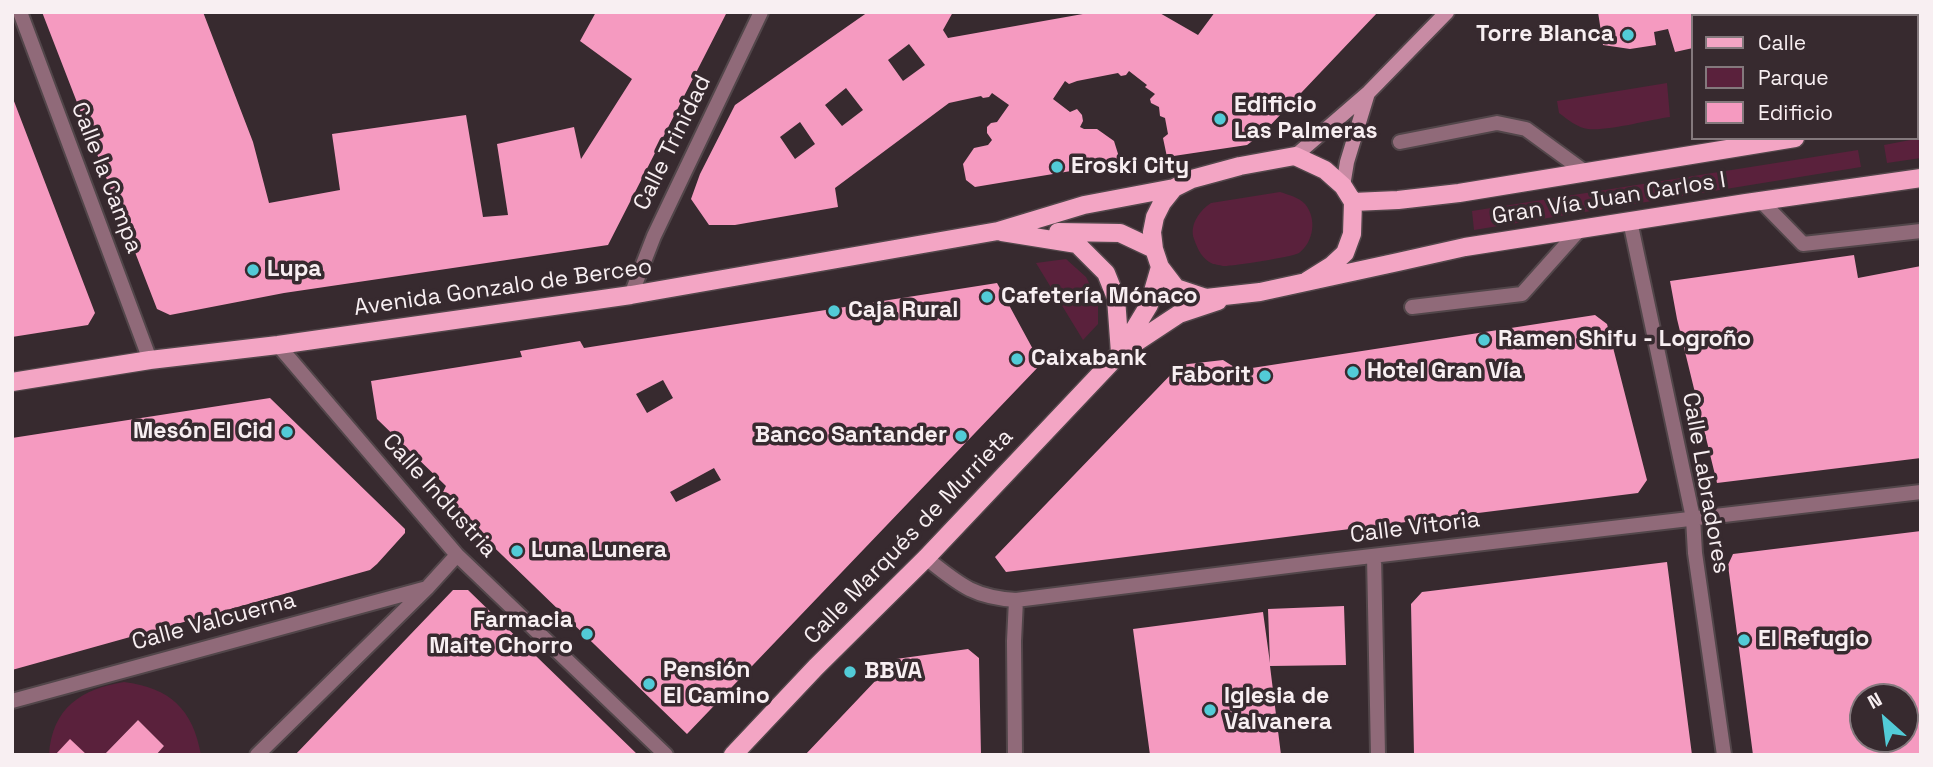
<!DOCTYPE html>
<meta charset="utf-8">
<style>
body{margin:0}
#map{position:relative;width:1933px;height:767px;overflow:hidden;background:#372a2f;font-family:"Space Grotesk",sans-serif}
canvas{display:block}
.frame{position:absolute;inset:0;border:14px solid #f8eff2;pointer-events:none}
.legend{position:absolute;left:1691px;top:14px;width:228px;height:126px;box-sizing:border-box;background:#372a2f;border:2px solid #84797d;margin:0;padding:9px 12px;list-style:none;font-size:21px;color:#f8eff2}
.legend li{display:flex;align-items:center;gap:14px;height:35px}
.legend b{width:35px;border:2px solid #84797d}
.north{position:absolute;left:1849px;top:683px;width:70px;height:70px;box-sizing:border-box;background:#372a2f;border:2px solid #84797d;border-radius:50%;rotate:332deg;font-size:19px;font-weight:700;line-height:28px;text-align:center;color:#f8eff2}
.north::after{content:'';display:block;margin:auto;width:24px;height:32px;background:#52cbd7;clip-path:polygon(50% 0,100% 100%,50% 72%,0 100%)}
</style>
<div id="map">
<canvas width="1933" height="767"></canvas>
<div class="frame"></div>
<ul class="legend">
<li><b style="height:9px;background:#f3a5c4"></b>Calle</li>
<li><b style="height:19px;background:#5a213c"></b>Parque</li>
<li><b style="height:19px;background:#f59ac0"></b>Edificio</li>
</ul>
<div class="north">N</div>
</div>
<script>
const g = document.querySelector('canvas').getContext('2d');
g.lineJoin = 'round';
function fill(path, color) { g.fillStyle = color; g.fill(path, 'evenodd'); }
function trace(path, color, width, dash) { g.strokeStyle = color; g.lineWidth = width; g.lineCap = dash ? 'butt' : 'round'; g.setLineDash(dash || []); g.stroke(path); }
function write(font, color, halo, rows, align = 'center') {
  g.font = font + ' "Space Grotesk",sans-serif'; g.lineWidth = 7; g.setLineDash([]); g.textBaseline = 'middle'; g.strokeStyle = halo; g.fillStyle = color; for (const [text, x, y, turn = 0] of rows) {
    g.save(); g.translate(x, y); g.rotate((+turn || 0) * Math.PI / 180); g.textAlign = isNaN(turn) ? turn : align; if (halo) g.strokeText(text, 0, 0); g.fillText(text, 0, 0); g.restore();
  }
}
const green = new Path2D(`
 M1667 83 1670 117C1648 120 1609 131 1588 129 1578 128 1567 119 1559 113L1557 101Z
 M1921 138V158L1887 163 1884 145Z
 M1858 150 1861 167 1474 230 1472 211Z
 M1280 192C1289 195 1298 197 1305 204 1317 218 1314 242 1299 253 1292 257 1234 266 1224 266 1222 266 1215 264 1213 264 1202 259 1198 250 1194 239 1189 225 1200 210 1211 203Z
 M1066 259 1086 277 1098 301V324L1083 340 1036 263Z
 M124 682C170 688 193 709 201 755H156L164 746 138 720 104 755H87L70 740 55 755H49C52 708 81 689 124 682Z`);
const building = new Path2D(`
 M42 12H203L253 142 269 203 340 190 332 134 466 115 483 217 508 215 497 144 574 127 581 159 632 79 580 41 596 12H727L608 245 284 293 170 315 157 309Z
 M868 12H953L943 30 948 38 1094 12H1158L1198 35 1215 12H1378L1263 133 1247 145 1167 157 1163 138 1168 134 1165 118 1160 116 1159 107 1151 103 1150 99 1155 94 1145 87 1147 85 1129 71 1126 75 1121 76 1118 73 1077 81 1069 84 1065 81 1053 99 1070 112 1077 109 1082 115 1083 121 1080 127 1084 129H1097L1114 141 1119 157 1113 164 975 187 966 180 963 164 974 148 988 145 992 140 987 133V127L991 123 997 122 1009 105 992 93 989 97 983 98 981 96 949 103 835 188 838 207 735 225H709L691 199 700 174 735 105ZM909 44 925 65 903 81 888 60ZM846 88 863 110 842 126 825 105ZM800 122 815 144 795 159 780 137Z
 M1598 12H1921V38H1917V16H1693V48L1675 52 1668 29 1654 32 1656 45 1630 49 1603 45Z
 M12 96 95 313 88 325 12 337Z
 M1854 255 1858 278 1921 266V458L1717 483 1677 319 1670 281Z
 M997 283 1041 364 687 734 441 496 446 486 377 419 371 381 522 357 520 351 580 341 584 348ZM663 380 673 398 647 413 636 394ZM714 468 721 480 676 502 670 492Z
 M1595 315 1607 324 1647 480 1638 493 1006 572 995 557 1180 365 1223 360 1239 370Z
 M270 398 405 529V533L377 564 370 570 12 670V438Z
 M1921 531V755H1753L1728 565 1733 554ZM1863 697H1905V739H1863Z
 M1667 562 1692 755H1414L1411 604 1422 592Z
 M453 590H468L638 755H295Z
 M1344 606 1346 665 1270 666 1281 755H1150L1133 629 1263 612 1270 663 1268 609Z
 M968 649 979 658 981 755H805L896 659Z
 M138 720 164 746 156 755H104Z
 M70 739 87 755H55Z`);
const service = new Path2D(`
 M1400 142 1497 123 1526 129 1585 172
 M1761 201 1803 244 1921 231
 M1412 307 1522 294 1580 229`);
const pedestrian = new Path2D(`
 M278 345 457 555 666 755
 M12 701 427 588
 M257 755 427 588 457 555`);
const minor = new Path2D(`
 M20 12 150 360
 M1630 221 1693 518 1695 553 1724 755
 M631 295 654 236 761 12
 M1374 556 1378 755
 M926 558C959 584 972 597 1016 600L1312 563 1921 492
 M1015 755 1014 641 1016 600`);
const secondary = new Path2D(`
 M1295 156 1369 92 1447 12
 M1343 186 1347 162 1368 93`);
const primary = new Path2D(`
 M1917 115H1921
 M1353 202 1398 200 1459 193 1795 138
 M1002 232 1077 244 1106 273 1116 298 1120 353
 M1058 232 1120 233 1154 249
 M1307 281 1331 266 1345 253 1352 234 1353 202 1343 186 1325 170 1295 156 1240 166 1192 179 1174 188 1162 203 1155 217 1152 232 1154 249 1160 267 1176 288 1206 298 1260 292 1398 262 1465 247 1746 203 1921 178
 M1126 349 1179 314 1218 301
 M12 382 150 360 278 345 631 295 998 231 1084 205 1174 188
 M733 755 816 667 926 558 1120 353 1149 305 1160 267`);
const markers = [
 [1628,35,7,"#52cbd7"],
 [1220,119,7,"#52cbd7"],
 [1057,167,7,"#52cbd7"],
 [253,270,7,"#52cbd7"],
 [987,297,7,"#52cbd7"],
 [834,311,7,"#52cbd7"],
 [1484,340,7,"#52cbd7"],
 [1017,359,7,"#52cbd7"],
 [1353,372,7,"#52cbd7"],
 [1265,376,7,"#52cbd7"],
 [287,432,7,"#52cbd7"],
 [961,436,7,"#52cbd7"],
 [517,551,7,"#52cbd7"],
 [587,634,7,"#52cbd7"],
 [1744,640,7,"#52cbd7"],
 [850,672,7,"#52cbd7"],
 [649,684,7,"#52cbd7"],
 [1210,710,7,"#52cbd7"]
];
const poiNames = [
 ["Torre Blanca",1614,35,"right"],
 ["Edificio",1234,106],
 ["Las Palmeras",1234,132],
 ["Eroski City",1071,167],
 ["Lupa",267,270],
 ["Cafetería Mónaco",1001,297],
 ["Caja Rural",848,311],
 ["Ramen Shifu - Logroño",1498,340],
 ["Caixabank",1031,359],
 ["Hotel Gran Vía",1367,372],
 ["Faborit",1251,376,"right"],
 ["Mesón El Cid",273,432,"right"],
 ["Banco Santander",947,436,"right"],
 ["Luna Lunera",531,551],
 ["Farmacia",573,621,"right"],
 ["Maite Chorro",573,647,"right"],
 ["El Refugio",1758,640],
 ["Pensión",663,671],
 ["El Camino",663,697],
 ["BBVA",864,672],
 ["Iglesia de",1224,697],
 ["Valvanera",1224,723]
];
const streetNames = [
 ["Calle Trinidad",673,143,-64],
 ["Calle la Campa",106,178,69],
 ["Gran Vía Juan Carlos I",1609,199,-9],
 ["Avenida Gonzalo de Berceo",503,288,-8],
 ["Calle Labradores",1705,483,80],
 ["Calle Industria",439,496,48],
 ["Calle Vitoria",1415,528,-7],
 ["Calle Marqués de Murrieta",909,537,-46],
 ["Calle Valcuerna",214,622,-15]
];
fill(green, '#5a213c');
fill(building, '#f59ac0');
trace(service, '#52464a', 18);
trace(pedestrian, '#52464a', 18);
trace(minor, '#52464a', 18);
trace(secondary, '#52464a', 18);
trace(primary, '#52464a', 21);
trace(service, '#906a79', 14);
trace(pedestrian, '#906a79', 14);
trace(minor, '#906a79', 14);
trace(secondary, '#c88ba4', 14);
trace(primary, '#f3a5c4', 18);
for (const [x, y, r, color] of markers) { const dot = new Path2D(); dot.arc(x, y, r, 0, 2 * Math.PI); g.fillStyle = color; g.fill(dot); trace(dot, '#372a2f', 2.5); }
write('bold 23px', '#f8eff2', '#372a2f', poiNames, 'left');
write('23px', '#f8eff2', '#372a2f', streetNames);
</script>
